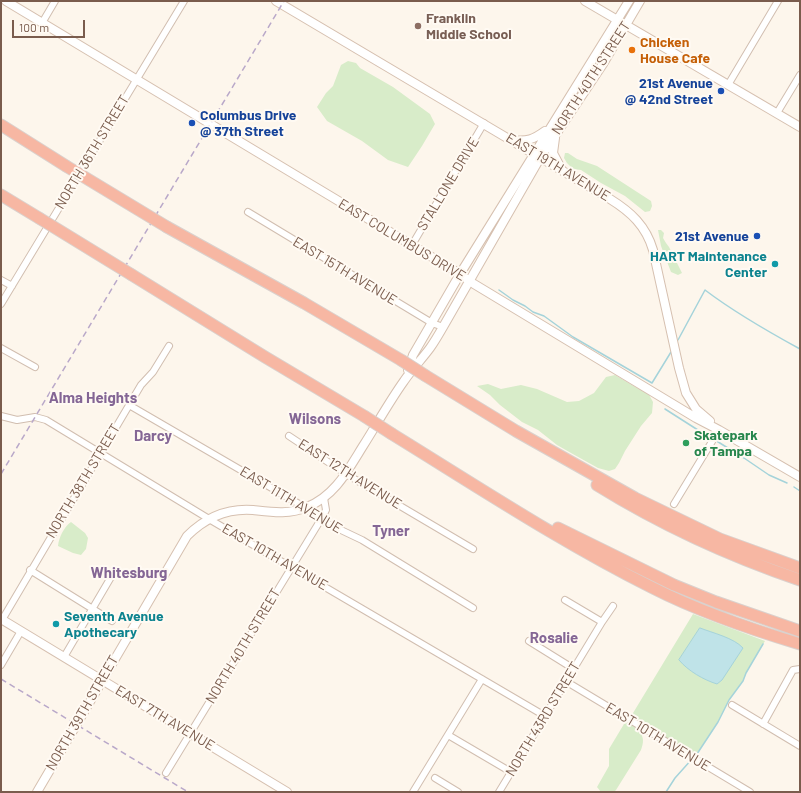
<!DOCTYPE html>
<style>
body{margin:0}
#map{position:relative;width:801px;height:793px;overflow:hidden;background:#fdf6ec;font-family:Barlow,sans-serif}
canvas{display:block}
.frame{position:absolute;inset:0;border:2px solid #7a5c4d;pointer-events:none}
.scale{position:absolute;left:12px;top:20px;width:73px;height:18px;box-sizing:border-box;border:2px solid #7a5c4d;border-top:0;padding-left:5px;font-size:12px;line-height:14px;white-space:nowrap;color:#7a5c4d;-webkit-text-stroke:3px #fffaf3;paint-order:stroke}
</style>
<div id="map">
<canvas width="801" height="793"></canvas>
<div class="frame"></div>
<div class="scale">100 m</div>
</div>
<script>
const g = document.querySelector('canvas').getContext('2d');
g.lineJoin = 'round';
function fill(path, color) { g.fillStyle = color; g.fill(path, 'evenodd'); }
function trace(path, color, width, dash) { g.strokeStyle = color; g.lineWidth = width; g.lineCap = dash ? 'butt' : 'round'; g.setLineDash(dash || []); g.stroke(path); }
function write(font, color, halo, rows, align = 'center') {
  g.font = font + ' Barlow,sans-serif'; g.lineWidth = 4; g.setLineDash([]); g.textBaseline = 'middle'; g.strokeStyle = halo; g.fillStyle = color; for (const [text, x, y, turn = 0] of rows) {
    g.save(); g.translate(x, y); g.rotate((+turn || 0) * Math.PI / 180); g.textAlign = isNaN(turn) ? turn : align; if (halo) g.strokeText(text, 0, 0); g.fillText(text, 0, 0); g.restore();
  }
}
const green = new Path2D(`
 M348 61 356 63 360 68 393 87 430 114 435 124 422 146 408 167 388 160 362 141 327 121 317 107 326 93 333 86 341 65Z
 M565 153H568L577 159 597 166 651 201 652 206 650 211 645 212 625 196 601 183 581 170 573 169 567 163 564 158Z
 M658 230H661L664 233 663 238 666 243 669 247 682 273 678 275 671 272 661 246Z
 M615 375 637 388 647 391 653 402 652 413 641 426 625 451 619 463 615 469 609 471 598 468 571 453 557 445 538 430 522 422 500 405 490 395 477 386 488 384 501 389 521 385 537 389 567 402 579 401 594 393 606 377Z
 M71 522 85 533 88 538 86 549 81 555 73 553 58 546C59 537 64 527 71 522Z
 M693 614 765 641 746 673 743 681 729 700 718 722 695 757 630 718Z
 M629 722C639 731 647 735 641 750L616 790 614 792H601L597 787 609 766V749L624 724Z`);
const water = new Path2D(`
 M700 628C713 633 734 638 743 648L722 680 717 684C704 680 688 671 679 660Z`);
const stream = new Path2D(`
 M499 290 513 300 525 306 533 312 544 316 573 337 652 383 671 352
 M678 340 705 290C734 312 767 331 800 349
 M665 409 712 439
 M715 440 744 458 769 475 787 483
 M794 487 800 491
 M695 757 718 722 729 700 743 681 746 673 763 644
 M666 792 675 778 692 759`);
const street = new Path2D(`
 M42 23 55 1
 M728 85 778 1
 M777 113 800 75
 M248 212 432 323 443 327
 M412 245 484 123
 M1 280 12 286
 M1 304 184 1
 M1 348 35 367
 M129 405 306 508 320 520 362 540 473 608
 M1 416 17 420 35 417 46 420 214 522 545 716
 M289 436 346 474 473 549
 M674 504 719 430
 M30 570 112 621
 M565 600 602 622
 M2 620 141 385 153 372 169 346
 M529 641 574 669
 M64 657 114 572
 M1 665 21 631
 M567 682 750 792
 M732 705 800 746
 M763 724 793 670 800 669
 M448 735 511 772
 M166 773 323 516 326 510 324 498
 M435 778 458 792
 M413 792 482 679
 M499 792 602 622 613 606`);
const secondary = new Path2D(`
 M6 1 455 271 474 284 696 418 719 430 800 477
 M276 1 610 199C631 212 646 226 653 250L679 368 686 393 696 409 710 421
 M585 1 800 127
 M555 138 553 153 562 170
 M513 140C527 142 534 139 545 131
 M408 370 413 355 460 274 629 1
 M1 619 287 792
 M37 792 187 536C205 518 227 508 253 510 271 512 289 515 307 507 335 496 348 470 363 446 377 424 389 402 404 381 412 369 422 359 430 348 435 341 439 334 443 327L540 158 603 64 640 1`);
const highway = new Path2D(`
 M1 125 66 166
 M1 195 39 218
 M167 227 304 303 401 360
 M132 275 265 357 364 416
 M426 376 516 431 635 498 720 539 800 568
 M392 434C478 487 563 543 653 588 700 612 750 629 800 644
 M597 485C660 524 729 556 800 580
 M558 528 674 585 716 602 800 631`);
const rail = new Path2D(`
 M1 474 284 1
 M1 679 188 792`);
const highwayBridge = new Path2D(`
 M66 166 167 227
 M39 218 132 275
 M401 360 426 376
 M364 416 392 434`);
const markers = [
 [418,26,4,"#8d6e63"],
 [632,50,4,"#e8710a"],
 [721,91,4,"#1a4fb4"],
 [192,123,4,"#1a4fb4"],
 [757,236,4,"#1a4fb4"],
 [775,264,4,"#0f9aa8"],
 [686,443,4,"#2e9e5b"],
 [56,624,4,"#0f9aa8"]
];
const educationNames = [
 ["Franklin",426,18],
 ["Middle School",426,34]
];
const foodNames = [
 ["Chicken",640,42],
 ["House Cafe",640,58]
];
const streetNames = [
 ["NORTH 40TH STREET",591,78,-57],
 ["NORTH 36TH STREET",92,152,-59],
 ["EAST 19TH AVENUE",558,167,31],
 ["STALLONE DRIVE",448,184,-59],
 ["EAST COLUMBUS DRIVE",402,240,31],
 ["EAST 15TH AVENUE",345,271,31],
 ["EAST 12TH AVENUE",350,474,32],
 ["NORTH 38TH STREET",83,481,-59],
 ["EAST 11TH AVENUE",291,500,31],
 ["EAST 10TH AVENUE",275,557,30],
 ["NORTH 40TH STREET",243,646,-59],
 ["NORTH 39TH STREET",82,713,-60],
 ["EAST 7TH AVENUE",165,718,31],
 ["NORTH 43RD STREET",543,719,-59],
 ["EAST 10TH AVENUE",658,737,31]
];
const transitNames = [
 ["21st Avenue",713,83],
 ["@ 42nd Street",713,99],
 ["Columbus Drive",200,115,"left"],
 ["@ 37th Street",200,131,"left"],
 ["21st Avenue",749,236]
];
const cultureNames = [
 ["HART Maintenance",767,256],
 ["Center",767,272],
 ["Seventh Avenue",64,616,"left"],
 ["Apothecary",64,632,"left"]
];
const leisureNames = [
 ["Skatepark",694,435],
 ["of Tampa",694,451]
];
const neighbourhoodNames = [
 ["Alma Heights",93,398],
 ["Wilsons",315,419],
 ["Darcy",153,436],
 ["Tyner",391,531],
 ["Whitesburg",129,573],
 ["Rosalie",554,638]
];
fill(green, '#d8ecc9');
fill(water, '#bfe3e8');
trace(water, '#a5d3da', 1);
trace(stream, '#a5d3da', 1.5);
trace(street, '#d1beb0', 8);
trace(secondary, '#d6c0b0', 10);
trace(highway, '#dad1cd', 13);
trace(street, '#fff', 6);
trace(secondary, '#fff', 8);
trace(highway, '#f7b7a3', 11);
trace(rail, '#b9a8c9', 1.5, [6, 4]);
trace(highwayBridge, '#dad1cd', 13, []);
trace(highwayBridge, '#f7b7a3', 11);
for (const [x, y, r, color] of markers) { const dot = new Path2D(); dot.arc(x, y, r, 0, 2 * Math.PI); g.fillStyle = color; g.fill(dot); trace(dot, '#fffaf3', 1.5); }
write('bold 14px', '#785e54', '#fffaf3', educationNames, 'left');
write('bold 14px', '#c56008', '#fffaf3', foodNames, 'left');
write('14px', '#7a5c4d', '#fffaf3', streetNames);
write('bold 14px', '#164399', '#fffaf3', transitNames, 'right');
write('bold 14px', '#0d838f', '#fffaf3', cultureNames, 'right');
write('bold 14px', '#27864d', '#fffaf3', leisureNames, 'left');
write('bold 15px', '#846695', '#fffaf3', neighbourhoodNames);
</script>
